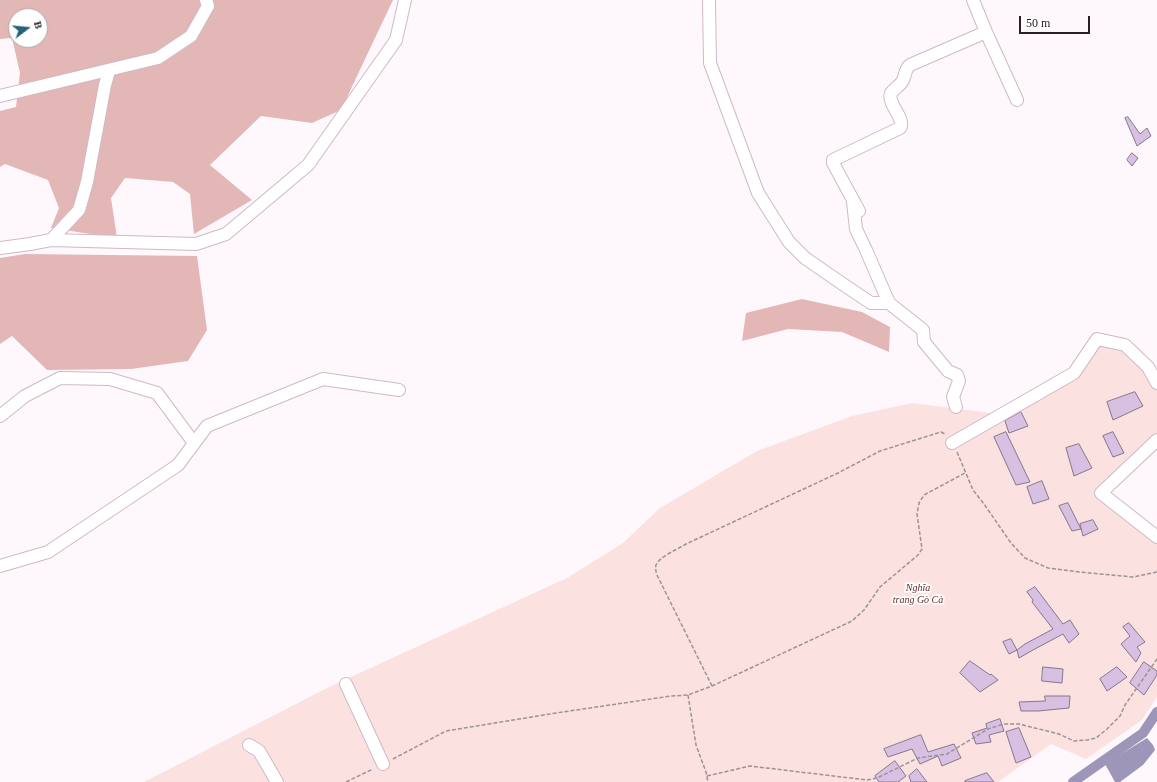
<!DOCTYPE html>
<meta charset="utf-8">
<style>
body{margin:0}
#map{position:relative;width:1157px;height:782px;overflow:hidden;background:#fef8fc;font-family:"Times New Roman",serif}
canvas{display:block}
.north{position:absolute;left:8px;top:8px;width:40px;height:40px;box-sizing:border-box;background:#fff;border:1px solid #a9a6a8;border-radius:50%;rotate:74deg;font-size:11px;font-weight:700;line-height:16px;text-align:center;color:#292026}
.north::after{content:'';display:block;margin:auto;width:14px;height:18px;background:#266179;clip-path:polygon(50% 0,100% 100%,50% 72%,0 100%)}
.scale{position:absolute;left:1019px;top:16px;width:71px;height:18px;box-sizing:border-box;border:2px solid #292026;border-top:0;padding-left:5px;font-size:12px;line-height:14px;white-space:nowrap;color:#292026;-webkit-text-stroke:3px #fff;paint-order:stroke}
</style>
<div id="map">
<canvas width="1157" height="782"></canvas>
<div class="north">B</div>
<div class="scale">50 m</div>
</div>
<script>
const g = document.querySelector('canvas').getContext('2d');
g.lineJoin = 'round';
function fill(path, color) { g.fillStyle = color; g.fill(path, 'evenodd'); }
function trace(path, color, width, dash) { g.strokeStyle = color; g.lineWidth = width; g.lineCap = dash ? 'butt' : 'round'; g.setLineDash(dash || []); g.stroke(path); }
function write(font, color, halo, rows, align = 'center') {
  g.font = font + ' "Times New Roman",serif'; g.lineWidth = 3.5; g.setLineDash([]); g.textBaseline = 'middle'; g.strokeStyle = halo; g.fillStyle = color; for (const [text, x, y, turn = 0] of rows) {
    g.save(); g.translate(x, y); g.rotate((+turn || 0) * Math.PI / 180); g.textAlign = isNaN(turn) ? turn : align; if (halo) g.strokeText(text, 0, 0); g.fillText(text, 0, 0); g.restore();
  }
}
const green = new Path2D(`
 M1092 339H1128L1157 369V448L1105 493 1157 532V697L1142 720 1086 759 1051 744 998 782H144L329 687 567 578 623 543 660 508 757 451 852 416 912 403 999 414 1081 364Z`);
const forest = new Path2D(`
 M0 0H393L341 110 312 123 261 116 210 165 252 200 194 234 190 194 173 182 125 178 111 198 117 238 51 228 59 208 48 180 5 164 0 167V111L16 107 20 73 12 38 0 39ZM16 16H40V40H16Z
 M25 254 197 256 207 330 188 361 131 369 47 370 12 336 0 344V258Z
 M802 299 862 312 890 327 889 352 842 332 788 329 742 341 746 313Z`);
const water = new Path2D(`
 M1147 738 1153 745 1155 750 1143 765 1120 782H1115L1105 764Z`);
const canal = new Path2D(`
 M1073 782 1143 733 1157 712`);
const building = new Path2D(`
 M1128 117 1140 134 1147 128 1151 136 1137 146 1125 118Z
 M1132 153 1138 158 1132 166 1127 160Z
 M1135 392 1143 406 1113 420 1107 402Z
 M1021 412 1028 426 1009 433 1005 421Z
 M1006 432 1030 482 1016 485 994 437Z
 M1113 432 1124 453 1113 457 1103 436Z
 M1079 444 1092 468 1074 476 1066 448Z
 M1042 481 1049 499 1033 504 1027 487Z
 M1068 503 1081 529 1072 531 1059 506Z
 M1093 520 1098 529 1083 536 1080 524Z
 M1035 587 1063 624 1070 620 1079 634 1069 643 1063 634 1033 650 1019 658 1017 650 1025 644 1053 629 1032 602 1033 600 1027 592Z
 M1129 623 1145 642 1137 647 1141 653 1136 662 1121 644 1130 636 1123 627Z
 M1011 639 1017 650 1009 654 1003 642Z
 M970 661 990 675 991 674 998 680 980 692 960 673Z
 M1144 662 1157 671V675L1144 695 1130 683Z
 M1043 667 1063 669 1062 683 1042 681Z
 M1117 667 1127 677 1107 691 1100 679Z
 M1045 696H1070L1069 708 1038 711H1021L1019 702 1045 701Z
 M1000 719 1004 731 989 735 991 742 976 744 972 733 987 728 986 724Z
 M1019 728 1031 757 1016 763 1006 732Z
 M921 735 928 752 954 744 961 758 942 766 938 756 920 764 912 749 888 757 884 749Z
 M895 761 906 776 898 782H879L875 776Z
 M917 769 927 782H911L909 776Z
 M987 773 994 782H965V781Z`);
const path = new Path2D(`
 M957 452 973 490 984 504 1011 543 1025 558 1048 568 1079 572 1133 577 1157 572
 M712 686 657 575C656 571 655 569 656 565 659 557 678 549 686 544L838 473 880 451 941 432 945 434
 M688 695 696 745 706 772 708 782
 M393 759 446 731 556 713 671 696 688 695 712 686 852 621 864 610 880 587 918 555 922 549 917 514 919 503 924 495 965 473
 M707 776 750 766 867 780 877 778 918 758 947 754 988 729 1004 724H1019L1059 734 1074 741 1087 740 1096 738 1107 729 1120 716 1125 705 1157 659
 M346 782 373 769`);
const minor = new Path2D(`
 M709 0 710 63 758 193 789 242 805 258 847 287 871 303H889L923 330 924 342 948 371 957 375 959 381 953 397 956 407
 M973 0 986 32 1017 100
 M0 96 158 58 191 36 208 6 206 0
 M853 202 856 229 866 250 889 303
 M859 211 833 163V160L900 128 901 126C903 116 887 103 891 93 894 89 899 86 902 82 906 76 904 70 910 65L986 32
 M51 240 79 210 87 182 105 85 109 71
 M0 248 30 244 51 240 196 244 226 234 308 165 396 40 405 0
 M0 416 25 396 60 378 110 379 157 393 194 443
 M1157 440 1101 493 1157 537
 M952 443 1074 373 1097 339 1125 345 1148 367 1157 383
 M0 566 48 552 178 465 207 426 323 379 399 390
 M346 684 383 764
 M249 745 259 751 277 782`);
const parkNames = [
 ["Nghĩa",918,588],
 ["trang Gò Cà",918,600]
];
fill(green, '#fbe1e0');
fill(forest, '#e3b7b5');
fill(water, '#9d96b9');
trace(canal, '#9d96b9', 10);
fill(building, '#d7c0e1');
trace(building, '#86778c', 1);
trace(minor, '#d0b8c8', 14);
trace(path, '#9a9398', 1.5, [4, 2]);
trace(minor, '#fff', 12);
write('italic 10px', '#622a2b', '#fff', parkNames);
</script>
